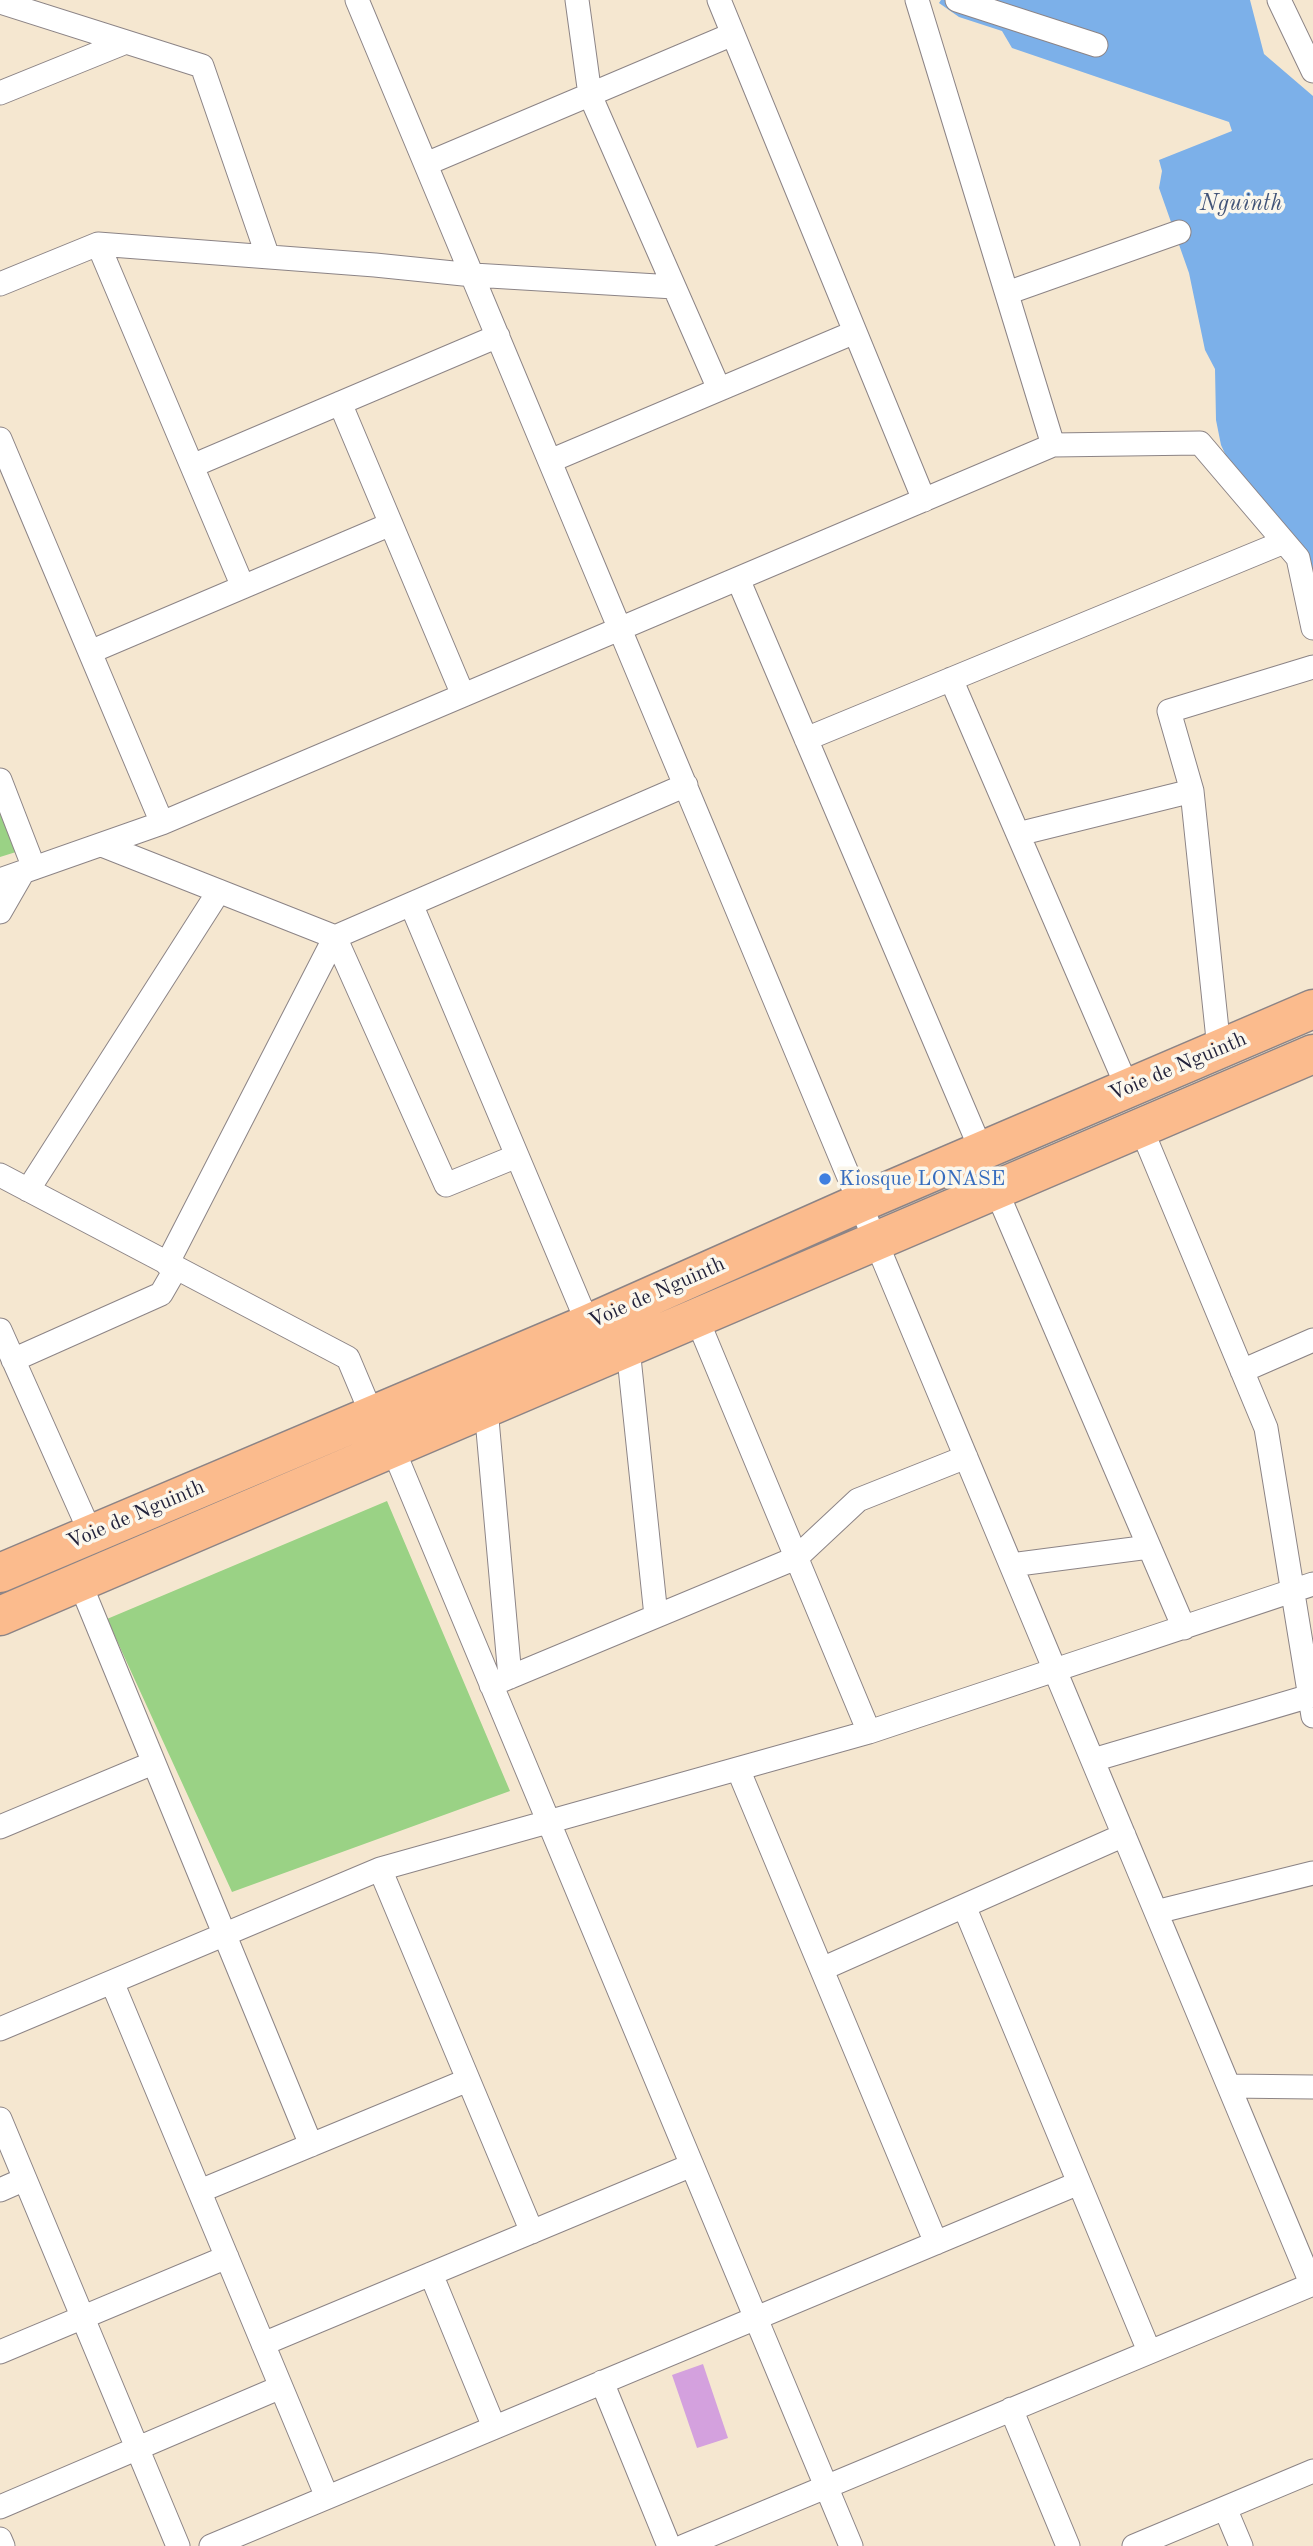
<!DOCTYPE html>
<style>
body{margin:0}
canvas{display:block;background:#f5e7d0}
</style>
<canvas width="1313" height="2546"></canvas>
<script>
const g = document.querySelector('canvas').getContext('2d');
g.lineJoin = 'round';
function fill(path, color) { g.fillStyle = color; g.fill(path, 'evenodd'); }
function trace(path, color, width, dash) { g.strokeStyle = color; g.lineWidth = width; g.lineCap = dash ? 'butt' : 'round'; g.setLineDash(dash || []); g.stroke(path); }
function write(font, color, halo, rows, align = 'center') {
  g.font = font + ' "Old Standard TT",serif'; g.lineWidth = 7; g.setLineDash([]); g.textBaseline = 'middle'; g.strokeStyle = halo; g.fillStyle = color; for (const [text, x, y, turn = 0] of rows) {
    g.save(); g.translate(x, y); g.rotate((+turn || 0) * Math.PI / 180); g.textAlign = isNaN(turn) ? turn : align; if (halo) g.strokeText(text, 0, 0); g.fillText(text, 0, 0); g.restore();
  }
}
const green = new Path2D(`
 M0 809 16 852 0 857Z
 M387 1501 510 1791 232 1892 107 1619Z`);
const water = new Path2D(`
 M941 0H1250L1264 54 1313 96V584L1233 471 1221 445 1216 420 1215 369 1205 350 1189 273 1159 188 1162 171 1159 160 1232 131 1229 122 1012 48 1002 31 959 17 939 3Z`);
const building = new Path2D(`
 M703 2364 728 2438 697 2448 672 2375Z`);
const minor = new Path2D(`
 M357 0 1311 2283
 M577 0 590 95 719 389
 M719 0 924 500
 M917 0 1053 445
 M957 0 1096 45
 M1279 0 1313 71
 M0 2 202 66 268 257
 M0 93 126 42
 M426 164 733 34
 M98 244 243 587
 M0 284 98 244 375 265 473 275 674 287
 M1007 293 1179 232
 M340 403 463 695
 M0 439 162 823
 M550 461 855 332
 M192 466 498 336
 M738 579 982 1152
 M90 652 391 524
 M951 679 1128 1089
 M806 739 1284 542
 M0 780 34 868
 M1018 834 1192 791
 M102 845 335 937 446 1185 517 1156
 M0 880 162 823 1053 445 1200 443 1298 558 1313 628
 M411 904 588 1324
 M0 912 23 872
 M1219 1049 1192 791 1169 711 1313 667
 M1141 1128 1266 1428 1313 1716
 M0 1175 348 1358 372 1415
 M28 1190 219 891
 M996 1190 1184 1628
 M167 1264 335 937 686 785
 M697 1319 869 1732
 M0 1330 91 1534
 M628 1348 656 1616
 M13 1360 161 1294 176 1268
 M1242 1371 1313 1340
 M486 1408 510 1677
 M393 1449 851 2546
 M1011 1565 1149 1547
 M80 1583 311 2145
 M491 1685 796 1558 858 1500 966 1457
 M1093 1760 1310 1696
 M738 1769 936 2243
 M0 1827 153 1763
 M380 1869 532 2232
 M964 1906 1149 2351
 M1156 1912 1313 1873
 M822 1969 1124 1835
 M112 1982 327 2497
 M0 2029 380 1869 869 1732 1313 1584
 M1229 2086 1313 2087
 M0 2119 178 2546
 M0 2190 25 2179
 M200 2191 468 2080
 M431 2274 494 2427
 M263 2344 692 2165
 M0 2352 227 2257
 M602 2382 669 2546
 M1011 2409 1068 2546
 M0 2507 281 2387
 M1225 2508 1241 2546
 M0 2539 3 2546
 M211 2546 1079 2183
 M684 2546 1313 2284
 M1134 2546 1313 2471`);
const trunk = new Path2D(`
 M0 1573 588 1324 860 1203 1313 1009
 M0 1616 1313 1054`);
const markers = [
 [825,1179,7,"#3f7fe0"]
];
const streetNames = [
 ["Voie de Nguinth",1178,1067,-23],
 ["Voie de Nguinth",657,1293,-24],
 ["Voie de Nguinth",136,1515,-23]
];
const shopNames = [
 ["Kiosque LONASE",839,1179]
];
const waterNames = [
 ["Nguinth",1241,204]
];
fill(green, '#9ad285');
fill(water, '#7cb0e9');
fill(building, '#d4a1de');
trace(minor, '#8c8486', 25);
trace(trunk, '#8c8486', 41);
trace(minor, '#fff', 23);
trace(trunk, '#fbbb8d', 38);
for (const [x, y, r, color] of markers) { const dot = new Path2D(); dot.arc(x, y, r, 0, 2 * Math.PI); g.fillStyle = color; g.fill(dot); trace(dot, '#fbf7ec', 2.5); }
write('21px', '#22223b', '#fbf7ec', streetNames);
write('21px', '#366cbe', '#fbf7ec', shopNames, 'left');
write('italic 23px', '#425478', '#fbf7ec', waterNames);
</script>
